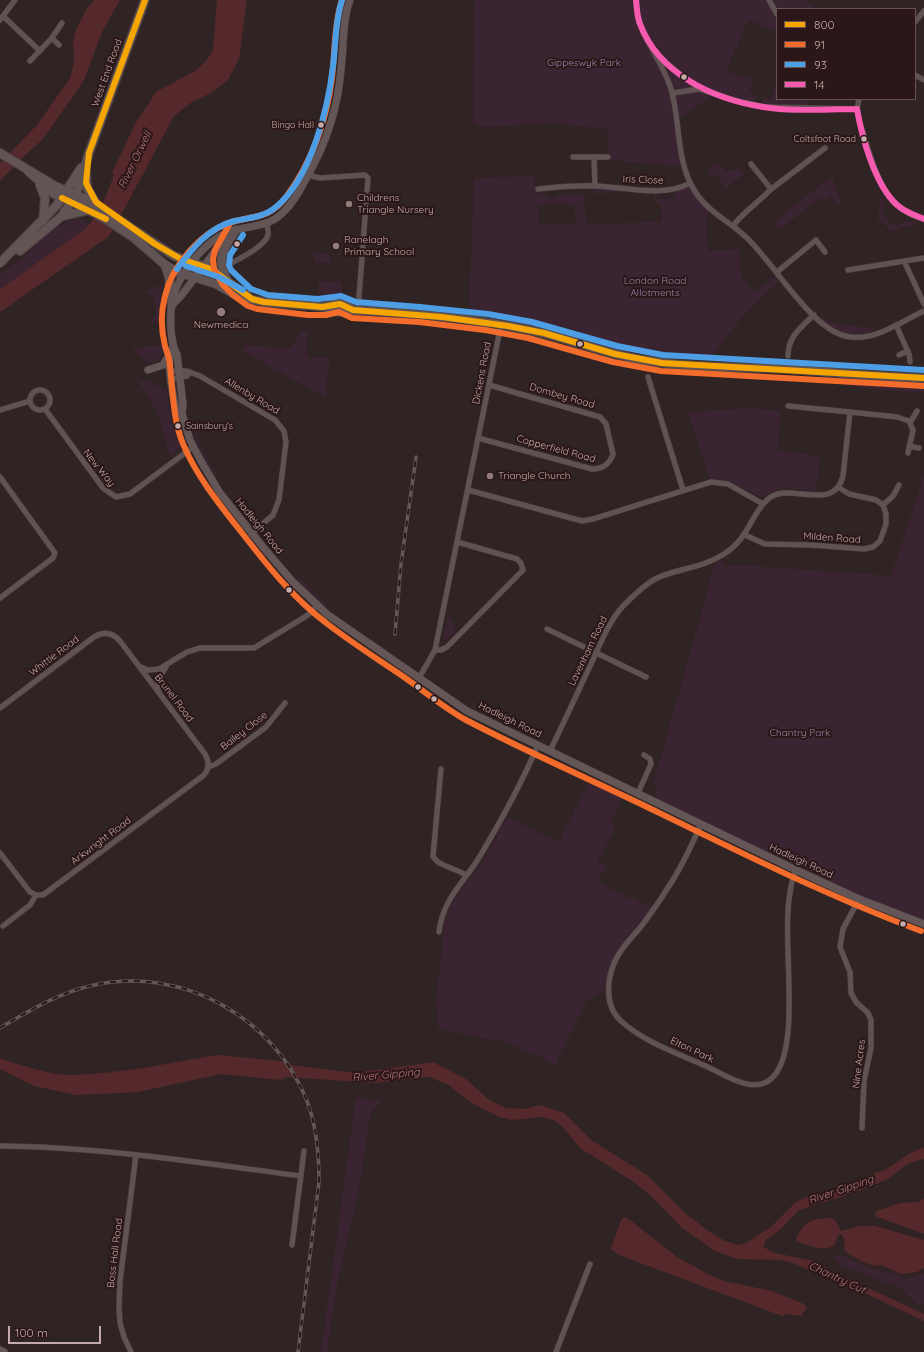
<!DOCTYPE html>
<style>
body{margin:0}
#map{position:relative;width:924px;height:1352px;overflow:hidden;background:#302324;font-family:Quicksand,sans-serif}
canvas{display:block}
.legend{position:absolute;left:776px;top:8px;width:140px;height:92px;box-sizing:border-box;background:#2b1717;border:1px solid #695252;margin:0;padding:5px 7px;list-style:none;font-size:12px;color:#c5aaaa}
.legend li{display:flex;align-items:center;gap:8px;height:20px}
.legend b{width:20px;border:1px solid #695252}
.scale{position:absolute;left:8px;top:1326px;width:93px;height:18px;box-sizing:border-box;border:2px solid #c5aaaa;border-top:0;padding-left:5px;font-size:12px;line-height:14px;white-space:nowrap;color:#c5aaaa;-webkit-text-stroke:3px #2b1717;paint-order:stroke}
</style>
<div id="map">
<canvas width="924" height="1352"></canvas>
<ul class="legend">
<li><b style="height:5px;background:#f7a600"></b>800</li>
<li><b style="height:5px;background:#f36c2b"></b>91</li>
<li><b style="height:5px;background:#4d9ee5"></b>93</li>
<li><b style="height:5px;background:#f75aaf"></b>14</li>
</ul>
<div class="scale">100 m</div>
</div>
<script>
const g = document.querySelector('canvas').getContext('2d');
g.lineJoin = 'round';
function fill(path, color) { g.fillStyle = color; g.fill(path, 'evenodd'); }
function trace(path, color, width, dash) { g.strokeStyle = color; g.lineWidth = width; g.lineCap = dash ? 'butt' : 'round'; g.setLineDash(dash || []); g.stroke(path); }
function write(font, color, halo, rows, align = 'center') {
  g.font = font + ' Quicksand,sans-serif'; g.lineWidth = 4; g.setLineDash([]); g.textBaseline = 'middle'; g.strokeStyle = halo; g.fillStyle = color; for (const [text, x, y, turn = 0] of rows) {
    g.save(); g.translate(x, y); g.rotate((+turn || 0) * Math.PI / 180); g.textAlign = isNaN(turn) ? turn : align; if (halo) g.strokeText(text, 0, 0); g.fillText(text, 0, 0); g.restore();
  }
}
const green = new Path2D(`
 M474 0H805L815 9H777V31L748 20 726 71 753 80 749 91 756 95 753 105 712 93 708 98 679 118 675 106 671 103 680 166 609 160 607 129 551 123 486 127 473 125Z
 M775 88 777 89V99H805L810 108 760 106 763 98 771 99Z
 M717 162 725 171 739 169 744 174 726 188 716 175 713 177 707 170Z
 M535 176 536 193H544L547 199H553L558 195H584L586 224 662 222 661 203H655L654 190H657L658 199 676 198 675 189 690 183 710 210 705 221 708 251 739 249 741 277 754 293 776 275 780 280 743 316 711 356 657 353 589 336 576 330 564 327 501 315 469 312 474 178ZM556 203 557 205 574 204 576 224 539 225 538 205Z
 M832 176 841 204H838L830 195 824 201 820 197 781 229 774 225 792 207Z
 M593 186 625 189 622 192 594 194Z
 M880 196C885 203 886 209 882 216L897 227C904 220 908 220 917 223L892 231 878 220Z
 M79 218 89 225 0 289V275L28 253 53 228Z
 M315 253 330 254V263L314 262Z
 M319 281 342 282 341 296 318 294Z
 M162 284 159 308V321L152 322 151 318 156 317 153 294 148 295 146 292Z
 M820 317 836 324 877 329C859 337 833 336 820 317Z
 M301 331 307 332V358H330L325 397 241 350 244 345 291 349Z
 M163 345C161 371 145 365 132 348Z
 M136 377 165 389 167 392 172 423 180 445 172 457 168 449 158 414Z
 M827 379 924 384V392C891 391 858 389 826 381Z
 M751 408 781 411 777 451 820 456 816 491 784 488 775 490 761 497 732 482 709 478 688 412Z
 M191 426H194L202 448 217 475 215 477 201 452Z
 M924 476V924L859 899 655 801 656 790 654 781 715 564 729 555V559H724L723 564 721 565 752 566 891 576Z
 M300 578 342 620 299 582Z
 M448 616 453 622 456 632 445 641 443 638Z
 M592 777 625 793 610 823 616 827 597 861 607 866 597 882 630 899 632 897 655 909 652 913 647 914 609 973 606 989 587 1000 555 1065 539 1056 496 1038 494 1041 438 1028V1010H435L445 922 448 912 455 898 485 858 507 817 559 842Z
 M356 1097 382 1102 375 1107 370 1115 360 1183 336 1290 327 1352H321Z
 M838 1254 871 1269 891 1273 907 1279 924 1273V1305C913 1305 906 1291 896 1286 877 1278 850 1272 834 1259L835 1255Z`);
const water = new Path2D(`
 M94 0H120L102 32 84 80 77 91 42 140 22 158 0 181V163L37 125 70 78 74 62 73 42 76 30 86 10Z
 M217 0H247L239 59 228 80 211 93 192 102 174 116 113 230 108 237 0 312V289L86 228C100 214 107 193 114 175L112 173 135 124 156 92 195 71 206 61 213 50Z
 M218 1055 289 1062 291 1065 354 1073 433 1062 466 1079 488 1099 505 1108 524 1109 540 1105 564 1113 591 1140 647 1175 685 1213 707 1230 723 1240 738 1245 746 1243 771 1227 796 1202 809 1196 849 1186 873 1175 875 1172C885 1175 908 1150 924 1148V1159L909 1163 886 1180 850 1194 799 1210 781 1229 766 1240 763 1247 775 1253 809 1260 924 1314V1321L858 1290 793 1263 780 1260 737 1259 715 1251 682 1228 649 1194 634 1182 580 1148 562 1126 554 1120 541 1117 512 1120 499 1117 470 1102 449 1085 429 1077 410 1078 376 1083 286 1077 281 1080 221 1074 138 1092 76 1095 34 1086 0 1069V1058C15 1064 56 1076 71 1075 120 1074 169 1063 218 1055Z
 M924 1198V1234L875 1216 876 1211 900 1203 918 1202Z
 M624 1217 630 1220 677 1257 706 1273 724 1281 772 1291 804 1304 807 1307 801 1316 788 1314 782 1316 619 1255 611 1249 621 1220Z
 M831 1218 835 1220 841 1231 860 1226H875L924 1240V1268L917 1272 901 1274 881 1265 874 1266 863 1262 847 1253 844 1249 845 1240 841 1234 838 1235 835 1245C825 1252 807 1246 797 1241L796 1238C806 1220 811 1219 831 1218Z`);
const street = new Path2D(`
 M636 0C636 33 660 56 670 86 681 119 675 157 693 188 707 213 729 220 748 239 775 265 810 327 845 336 873 343 900 322 924 311
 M769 0 777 14
 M3 16 40 51
 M0 20 15 0
 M915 22 924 11
 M52 38 59 45
 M660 57 678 73 701 89
 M30 61 51 39 62 23
 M915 75 924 80
 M673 93 699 89 737 101 765 107 857 109
 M859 99 857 109 859 120C872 158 879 209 924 219
 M573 157H608
 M594 157 595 186
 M751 164 771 189
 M308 175 320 178 365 175 368 178 358 310
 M538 189C557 187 577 185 596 186 626 187 663 198 690 183
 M733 226C743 212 758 203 770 190L825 148
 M904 261 924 304
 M231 263C240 259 266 245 268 235 269 231 267 226 266 222
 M848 270 924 258
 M777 272 816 240 825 252
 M896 325 909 354 910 362
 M899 355 908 351
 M788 356C788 337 800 328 814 315
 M171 371H187L200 376 275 420 284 431 286 442 279 500 273 515 251 534
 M648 377 683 490
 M171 379 187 376 190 373
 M30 400a10 10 0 1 1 20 0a10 10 0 1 1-20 0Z
 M788 406 850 412
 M45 409 103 488 116 497 130 494 193 447
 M0 410 30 401
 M910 423 917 411
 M478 438 592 469C603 469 610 463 613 454L606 424 600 417 489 385
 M909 446 919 448
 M0 477 55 553 53 558 0 598
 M468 490 582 521 593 519 711 482 728 484 763 504
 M883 505 893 496 899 485
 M745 535 765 544 811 545 864 549 873 547 880 541 886 524V514L883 505 876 500 849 494 838 487
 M547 629 646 677
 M435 650H441L447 647 523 570 521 563 517 559 457 542
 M141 667 148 670 159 669 187 652 200 648H254L308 615 318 605
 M419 678 435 650 501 325
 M159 692 158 680 166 667
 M0 708 94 637C104 631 113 633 120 641L205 754C209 761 210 768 204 775L43 895H36L30 892 0 853
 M550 751C564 722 577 694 590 666 600 645 608 622 624 605 633 596 645 584 657 578 679 568 703 568 724 554 750 537 749 517 767 500 788 479 833 515 843 476L850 412 897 417 909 421 913 430 908 453
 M208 767 216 764 266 727 285 703
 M441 769 433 856C437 866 456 868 466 875
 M638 793 651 764 650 759 644 755
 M701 824C691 847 681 869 667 889 660 901 651 913 643 924 634 936 621 947 615 961 607 979 604 1006 621 1021 645 1043 680 1054 710 1068 728 1077 757 1096 774 1076 802 1043 781 941 790 893 791 885 792 878 796 870
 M859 899 843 929 840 947 850 972 851 993 856 1002 868 1013 871 1020V1048L864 1081 862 1128
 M3 926 30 905 36 895
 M439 932C443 898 464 883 480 856 501 821 522 782 538 745
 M0 1146C101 1147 201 1163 301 1176
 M292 1245 304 1151
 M131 1352 124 1337 120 1323 119 1307 120 1281 136 1155
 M556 1352 590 1264`);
const secondary = new Path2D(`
 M350 0C342 21 344 47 341 69 338 107 327 142 308 175 300 191 290 209 275 219 261 228 241 226 226 233 206 242 186 266 177 286 170 299 170 316 171 330 172 339 172 346 177 354L183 405 182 414 190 440 202 463 220 493 263 547 293 582 328 615 467 711 796 870 859 899 924 924
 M172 305 181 296 222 242 230 233
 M173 347C165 361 173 394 176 410L182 414
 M148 370 163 365 169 355
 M0 1350 4 1352`);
const primary = new Path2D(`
 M0 153 55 186 90 201 174 256 211 269 250 298
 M28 171 54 194 72 201 107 220 134 238 164 264 177 272 216 284 239 297 264 302 325 307C333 313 344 313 353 310 411 313 473 318 530 330 568 338 605 354 644 360 691 368 740 367 788 369 834 372 879 377 924 378
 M86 173 87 188 96 203
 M40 185 45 198 43 221
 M62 216 76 194 79 186 89 153 145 0
 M20 251 62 216 89 210
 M0 263 57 205 81 168
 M165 265 169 277 172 305
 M227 280C216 258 223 249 236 230
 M325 307C334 302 346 303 353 310`);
const rail = new Path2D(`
 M395 634 401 564 416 457
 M0 1028C29 1011 60 992 94 985 182 966 274 1017 307 1101 317 1127 319 1154 319 1182L298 1352`);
const bus1 = new Path2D(`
 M145 0 89 153 86 183 96 202 155 244 181 259 211 269 252 299 264 302 322 307 340 304 353 310 442 317 508 326 544 333 615 354 662 363 924 378
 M62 198 106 219`);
const bus2 = new Path2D(`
 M342 0C334 25 335 52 332 78 327 120 311 164 286 197 269 220 253 215 229 223 200 233 172 266 165 296 161 311 161 330 165 346 167 353 170 359 170 366 173 393 173 419 183 444 197 477 220 505 242 533 267 565 293 598 325 622 349 641 376 658 401 675 423 690 444 708 466 720 523 750 583 776 641 804 733 849 825 895 921 931
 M229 225 215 250 213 259 214 269 223 285 233 295 248 306 257 309 308 315H326L339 312 352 318 419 322 485 330 528 338 613 362 661 371 924 386`);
const bus3 = new Path2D(`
 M243 235 230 255 229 265 231 270 251 289 268 295 318 299 341 296 356 302 420 307 488 314 532 322 617 346 663 355 924 370
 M186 266 219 277 243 290
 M177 269C192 249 208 228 234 221 248 218 265 217 276 207 311 178 328 109 333 66 336 44 335 21 342 0`);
const bus4 = new Path2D(`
 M636 0C637 8 637 17 640 24 659 74 713 99 763 107 794 112 826 109 857 109
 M857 109C862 138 875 185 897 205 905 212 914 215 924 219`);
const markers = [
 [684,77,3.5,"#c5aaaa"],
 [321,125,3.5,"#c5aaaa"],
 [864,139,3.5,"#c5aaaa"],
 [349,204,4,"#917b7b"],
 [237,244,3.5,"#c5aaaa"],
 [336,246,4,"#917b7b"],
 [221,312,5,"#917b7b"],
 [580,344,3.5,"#c5aaaa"],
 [178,426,3.5,"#c5aaaa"],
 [490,476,4,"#917b7b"],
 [289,590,3.5,"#c5aaaa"],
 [418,687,3.5,"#c5aaaa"],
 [434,699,3.5,"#c5aaaa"],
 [903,924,3.5,"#c5aaaa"]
];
const busNames = [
 ["Bingo Hall",314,125],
 ["Coltsfoot Road",856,139],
 ["Sainsbury's",186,426,"left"]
];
const parkNames = [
 ["Gippeswyk Park",584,63],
 ["London Road",655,281],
 ["Allotments",655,293],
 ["Chantry Park",800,733]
];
const streetNames = [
 ["West End Road",107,73,-70],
 ["Iris Close",643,180,2],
 ["Dickens Road",482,373,-79],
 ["Allenby Road",252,396,31],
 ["Dombey Road",562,396,16],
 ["Copperfield Road",556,449,15],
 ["New Way",99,468,51],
 ["Hadleigh Road",259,526,51],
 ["Milden Road",832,538,4],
 ["Lavenham Road",588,651,-64],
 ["Whittle Road",54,656,-37],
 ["Brunel Road",174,698,53],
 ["Hadleigh Road",510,720,26],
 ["Bailey Close",244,731,-38],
 ["Arkwright Road",101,841,-37],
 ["Hadleigh Road",801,861,25],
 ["Elton Park",692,1050,25],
 ["Nine Acres",859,1064,-83],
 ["Boss Hall Road",115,1253,-83]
];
const poiNames = [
 ["Childrens",357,198],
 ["Triangle Nursery",357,210],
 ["Ranelagh",344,240],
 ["Primary School",344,252],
 ["Newmedica",221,325,"center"],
 ["Triangle Church",498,476]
];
const waterNames = [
 ["River Orwell",135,160,-64],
 ["River Gipping",386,1075,-5],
 ["River Gipping",841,1190,-19],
 ["Chantry Cut",837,1278,25]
];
fill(green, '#3b2432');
fill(water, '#55292b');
trace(street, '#4a3f40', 6);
trace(secondary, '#4e4040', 8);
trace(primary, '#4e4040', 10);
trace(street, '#605252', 5);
trace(secondary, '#645656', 7);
trace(primary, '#625455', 8);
trace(rail, '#635656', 3.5);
trace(rail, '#2b1717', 2, [6]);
trace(bus1, '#f7a600', 6);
trace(bus2, '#f36c2b', 6);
trace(bus3, '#4d9ee5', 6);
trace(bus4, '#f75aaf', 6);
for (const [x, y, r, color] of markers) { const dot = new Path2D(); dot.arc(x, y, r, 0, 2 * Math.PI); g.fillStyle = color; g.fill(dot); trace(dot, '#2b1717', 1.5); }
write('9px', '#c5aaaa', '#2b1717', busNames, 'right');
write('10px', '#9a81ab', '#2b1717', parkNames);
write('10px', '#c5aaaa', '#2b1717', streetNames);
write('10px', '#c5aaaa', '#2b1717', poiNames, 'left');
write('italic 11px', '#b4787b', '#2b1717', waterNames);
</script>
